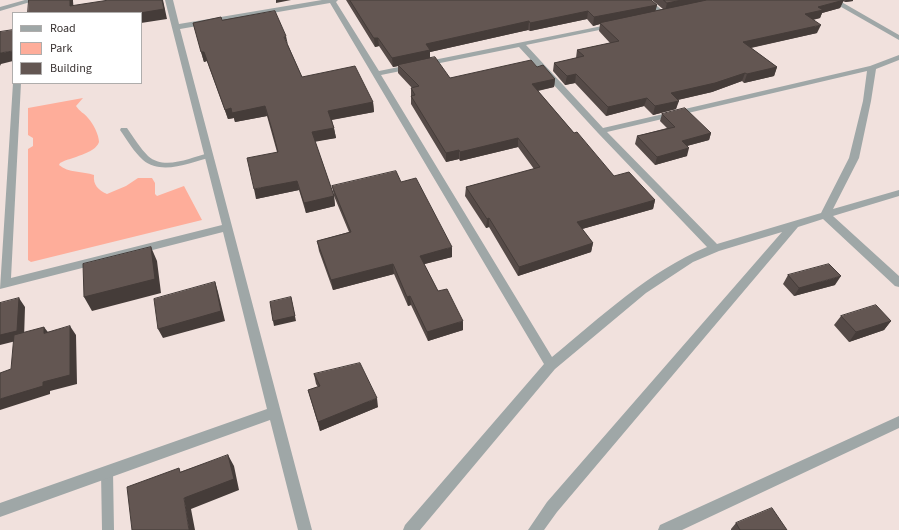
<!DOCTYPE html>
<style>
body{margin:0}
#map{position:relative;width:899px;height:530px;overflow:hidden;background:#f1e1dd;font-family:"Source Sans 3",sans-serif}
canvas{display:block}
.legend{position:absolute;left:12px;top:12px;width:130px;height:72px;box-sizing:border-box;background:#fff;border:1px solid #afadac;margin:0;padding:5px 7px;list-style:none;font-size:12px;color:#383130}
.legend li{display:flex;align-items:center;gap:8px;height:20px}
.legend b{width:20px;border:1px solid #afadac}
</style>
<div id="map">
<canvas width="899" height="530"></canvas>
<ul class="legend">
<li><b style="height:5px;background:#9fa7a7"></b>Road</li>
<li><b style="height:11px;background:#fead9a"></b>Park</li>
<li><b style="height:11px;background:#635652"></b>Building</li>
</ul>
</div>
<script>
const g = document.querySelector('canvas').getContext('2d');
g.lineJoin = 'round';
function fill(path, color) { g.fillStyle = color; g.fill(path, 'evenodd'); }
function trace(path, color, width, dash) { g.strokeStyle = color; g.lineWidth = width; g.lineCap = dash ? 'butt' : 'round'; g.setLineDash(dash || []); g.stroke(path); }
const green = new Path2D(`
 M83 98 76 106C80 112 84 113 88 118 93 123 99 135 99 142 95 154 71 157 60 163L59 165C68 173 83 171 94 175 93 185 98 190 107 194L126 186 138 178H152L155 183V194L157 196 184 186 202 220 31 262 28 260V149L33 146V138L28 135V108Z`);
const service = new Path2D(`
 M121 128H127C134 138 140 148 148 156 165 171 191 157 209 153L213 155 212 157C191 162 162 176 143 160 134 152 127 140 120 130Z
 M107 467 111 468 113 472 114 530H102L101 472 103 468Z`);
const minor = new Path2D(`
 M25 0H37L0 11V7Z
 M165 0H173L179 24 322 0H338L336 2 379 71 617 23 618 25 614 27 526 45 603 128 870 66 899 55V60L876 69 871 101 859 158 833 209 899 190V196L833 216 899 276V287L895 286 823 219 798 227 557 512 544 530H528L547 502 782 232 719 251 693 262 646 293 555 369 420 530H403L405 525 544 364 330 3 180 29 312 530H298L270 420 0 517V503L267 409 223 232 0 289 13 83H21L11 278 222 225ZM519 47 598 133 707 247C649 271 601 317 552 357L381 75ZM867 71 863 101 849 158 821 213 717 244 607 132Z
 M642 0H650L668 15 661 17Z
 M829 0H838L899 35V40Z
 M899 416V428L682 530H658L660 525Z`);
const wall = new Path2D(`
 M346 0H651L657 5 655 11 663 9 652 0H853V1L845 2 843 1 840 8 822 13 820 18 813 20 817 33 751 48 777 67 774 76 744 83 742 81 712 92 678 100 676 109 653 115 644 106 606 116 575 83 565 85 553 71 554 63 576 58 577 50 610 43 599 31 600 24 593 26 587 19 530 31 528 30 430 52V58L450 78 537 67 555 79 554 87 538 91 574 133 614 176 655 200 653 209 582 229 593 243 591 252 518 276 489 227 486 228 465 196 466 187 534 169 518 147 460 161 459 159 446 162 411 104V88H412L398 73V66L393 67 379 46 375 47Z
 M222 20 288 45 302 77 373 102 374 112 332 120 336 138 315 141 334 196 335 206 306 213 299 190 256 199 277 152 267 116 235 122 234 118 228 119 207 61 204 62 193 23Z
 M662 114 711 133 709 140 687 146V156L655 165 635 144 637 136 667 128 660 121Z
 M401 182 452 257 424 264 438 291 463 330 428 341 411 305 408 306 394 274 333 290 319 251 317 241 349 232 334 196 332 186Z
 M788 275 835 285 794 296 783 284Z
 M841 316 891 321 884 330 849 342 834 325Z
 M314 374 378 407 320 431 308 390 318 387 316 384Z
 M736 523 787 530H731V529Z`);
const shadedWall = new Path2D(`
 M70 0H73V1L74 13 70 6Z
 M162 0H163L167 19 141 23V13Z
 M276 0H291L276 3Z
 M682 0H720L665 11 667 3Z
 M844 0 840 8 822 13 820 18 802 22 805 14 818 7Z
 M846 0H853V1L845 2Z
 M657 5 655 13 600 23V24L593 26 594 17Z
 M588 11 587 19 530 31V23Z
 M529 21 528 30 430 52V59L398 65V66L393 67 392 58 426 44Z
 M821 25 817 33 740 50 743 42Z
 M286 36 288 45 284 37Z
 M374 38H378L379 46 375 47Z
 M13 51V61L1 64 0 66V53Z
 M201 52H204L207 61 204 62Z
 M777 67 774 76 744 83 747 74Z
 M745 73 742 81 712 92 668 102 671 93Z
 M576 74 575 83 565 85 567 76Z
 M555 79 554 87 531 92 532 84Z
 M647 98 644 106 606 116 608 107Z
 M679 101 676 109 653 115 655 106Z
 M373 102 374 112 330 120 328 111Z
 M265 106 267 116 235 122 234 118 228 119 225 110 231 108Z
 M334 128 336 138 314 142 312 132Z
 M711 133 709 140 679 148 682 141Z
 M518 138V147L460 161V152Z
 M689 148 687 156 655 165 657 157Z
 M459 150V159L446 162V153Z
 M297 181 299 190 256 199 254 189Z
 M334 196 335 206 306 213 304 203Z
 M655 200 653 209 575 231 577 222Z
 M489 218V227L486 228 487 219Z
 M593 243 591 252 518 276 519 267Z
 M151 247 157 261 161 293 92 311 84 297Z
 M452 247V257L421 265 420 256Z
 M393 264 394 274 333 290 331 280Z
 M841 276 835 285 794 296 799 288Z
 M215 282 218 292 225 321 163 338 158 329Z
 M410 296 411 305 408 306 407 297Z
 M291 297 296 321 274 326 273 321Z
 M19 298 25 307 24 339 0 345V335Z
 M463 321V330L428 341 427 332Z
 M891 321 884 330 849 342 856 332Z
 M70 326 76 335 77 384 50 391V394L0 410V399L43 382Z
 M44 327 51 336 44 333Z
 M377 398 378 407 320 431 318 422Z
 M228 455 234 466 239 490 191 509 195 530H189L184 498Z`);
const building = new Path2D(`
 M29 0H70V6L109 0H162L164 9 140 13H28Z
 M350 0H651L657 5 594 17 588 11 530 23 529 21 426 44 430 50 392 58 378 38H374Z
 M664 0H682L667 3Z
 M707 0H844L818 7 823 10 805 14 821 25 743 42 777 67 747 74 745 73 715 83 671 93 679 101 655 106 647 98 608 107 576 74 567 76 554 63 584 56 577 50 619 41 600 23Z
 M275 11 286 36 284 37 302 77 355 66 373 102 328 111 334 128 312 132 334 196 304 203 297 181 254 189 247 158 278 152 273 133 265 106 232 113 231 108 225 110 204 52H201L193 23 221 17 222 20Z
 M13 30V51L0 53V32Z
 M435 57 450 78 531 60 537 67 543 65 555 79 532 84 574 133 577 132 614 176 629 172 655 200 577 222 593 243 519 267 489 218 487 219 466 187 540 167 518 138 460 152 459 150 446 153 411 96 415 95 411 88 419 86 398 65Z
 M685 108 711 133 682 141 689 148 657 157 637 136 675 127 662 114Z
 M396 171 401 182 416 178 452 247 420 256 438 291 447 289 463 321 427 332 410 296 407 297 393 264 331 280 317 241 351 232 332 186Z
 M151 247 155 279 84 297 83 264Z
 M829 264 841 276 799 288 788 275Z
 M215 282 221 311 158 329 154 299Z
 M291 297 295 316 273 321 270 302Z
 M19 298 17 331 0 335V303Z
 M876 305 891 321 856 332 841 316Z
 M70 326V375L43 382V386L0 399V373L11 369 14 335 44 327V333Z
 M360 363 377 398 318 422 308 390 320 386 314 374Z
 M228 455 234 479 184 498 189 530H132L127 487 179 468 180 472Z
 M772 508 787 530H740L736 523Z`);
fill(green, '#fead9a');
fill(service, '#9fa7a7');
fill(minor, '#9fa7a7');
fill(wall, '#554a47');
fill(shadedWall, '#453c39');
fill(building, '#635652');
trace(building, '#453c39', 1);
</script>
